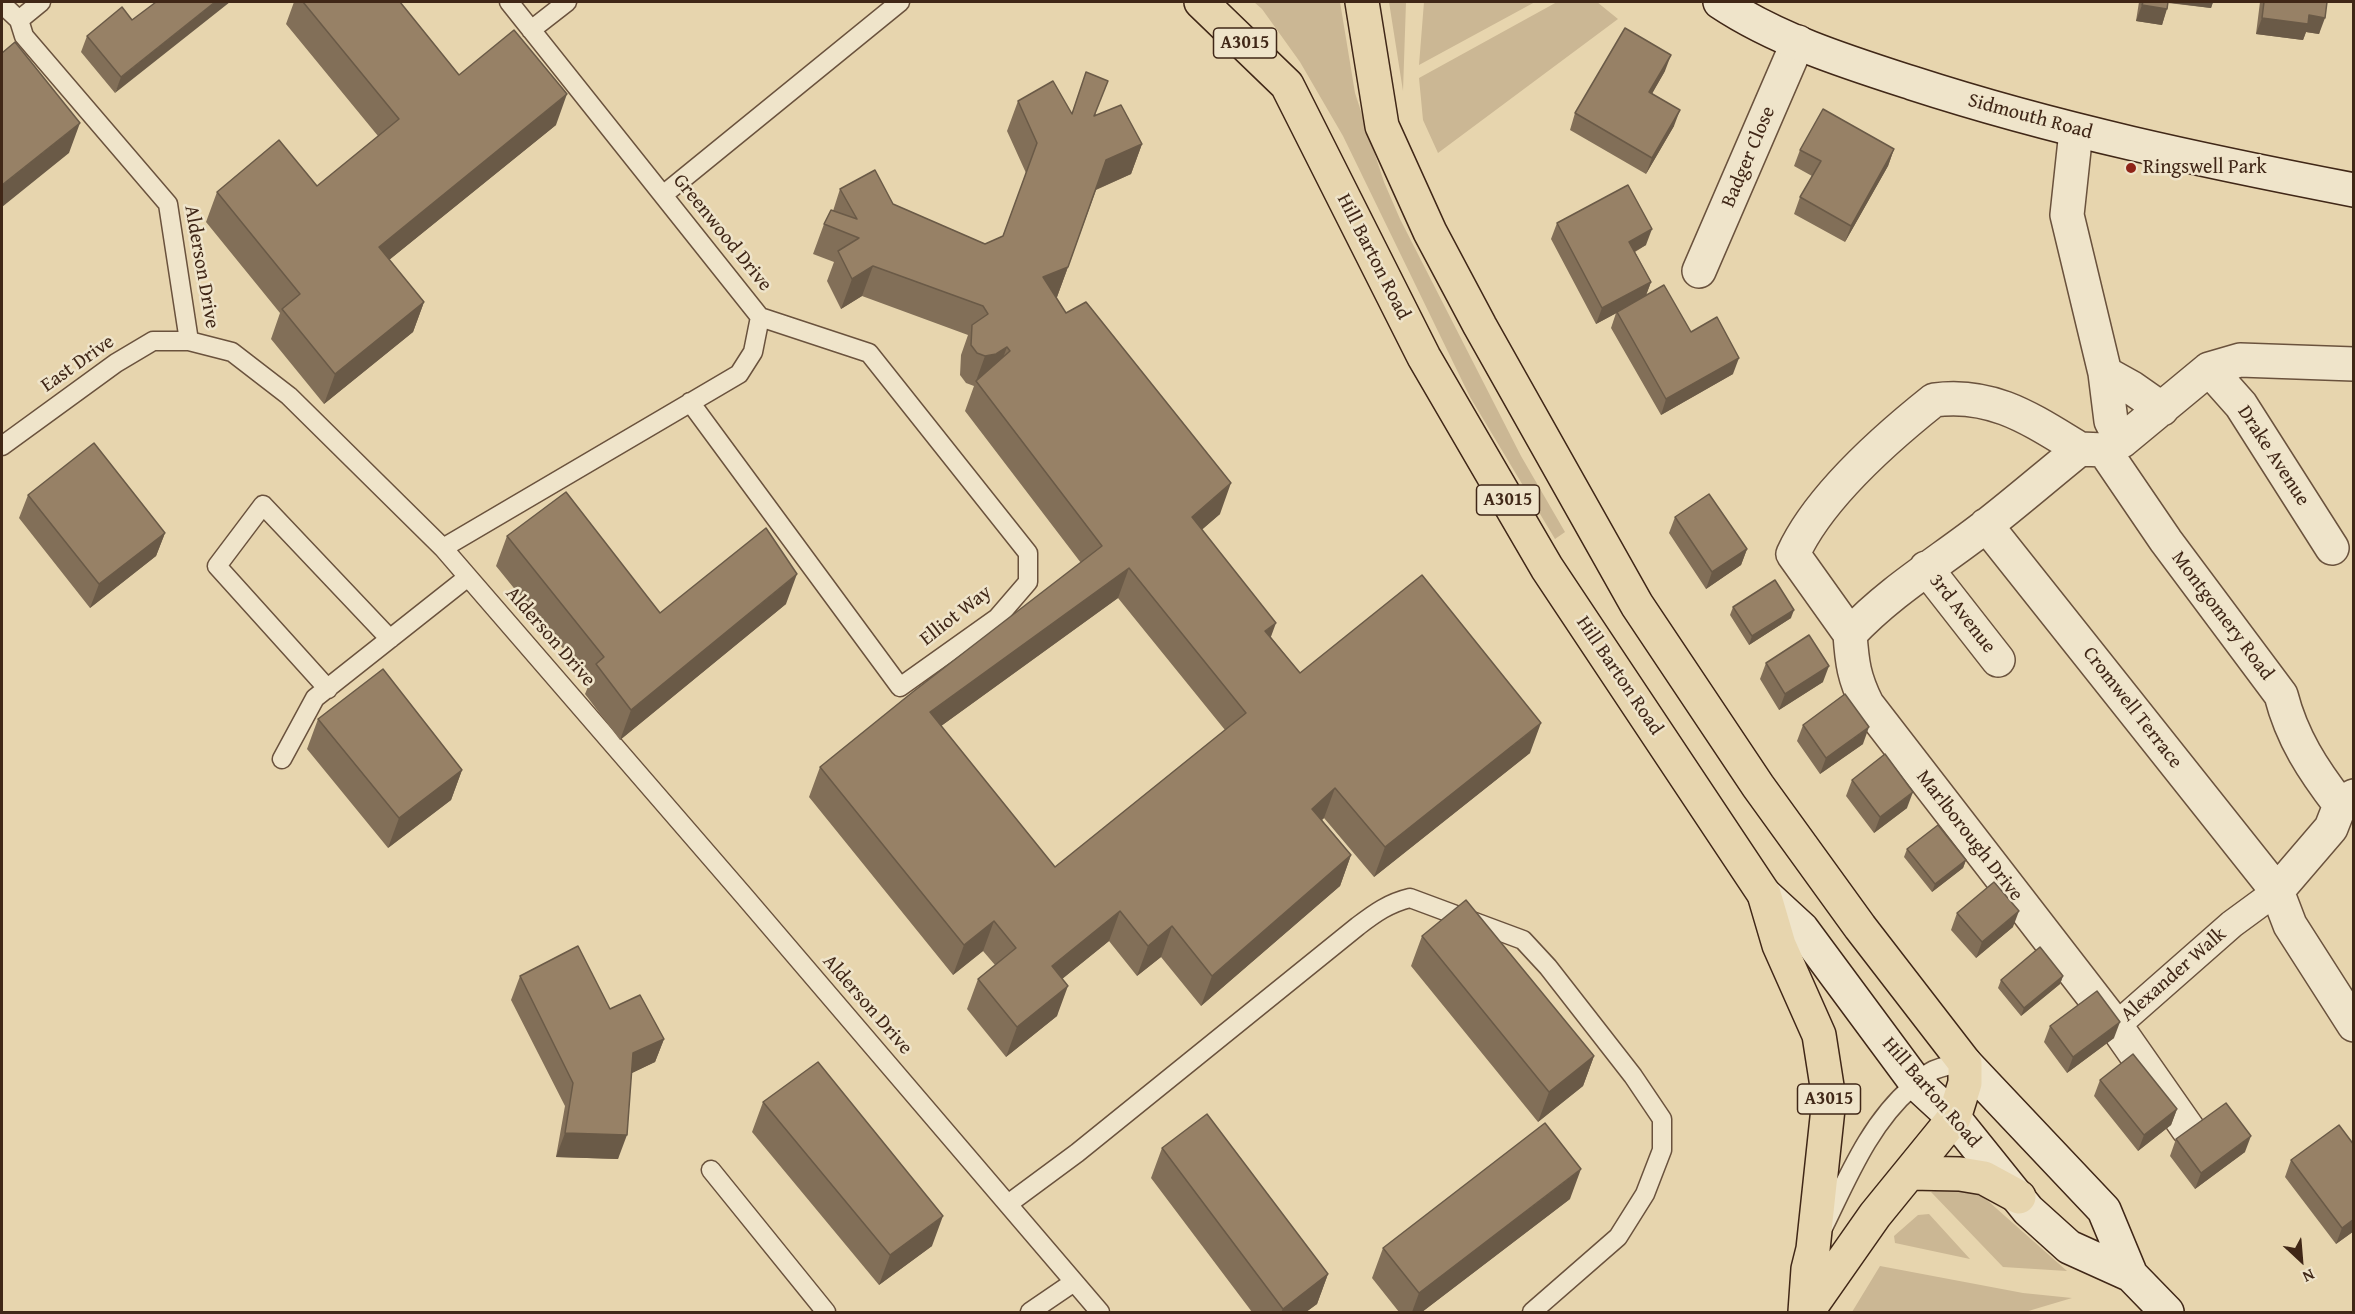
<!DOCTYPE html>
<style>
body{margin:0}
#map{position:relative;width:2355px;height:1314px;overflow:hidden;background:#e7d5ae;font-family:"Gentium Book Plus",serif}
canvas{display:block}
.frame{position:absolute;inset:0;border:3px solid #402717;pointer-events:none}
.north{position:absolute;left:2271px;top:1230px;width:60px;height:60px;-webkit-text-stroke:4px #efe4ca;paint-order:stroke;rotate:154deg;font-size:16px;font-weight:700;line-height:24px;text-align:center;color:#402717}
.north::after{content:'';display:block;margin:auto;width:21px;height:27px;background:#402717;clip-path:polygon(50% 0,100% 100%,50% 72%,0 100%)}
</style>
<div id="map">
<canvas width="2355" height="1314"></canvas>
<div class="frame"></div>
<div class="north">N</div>
</div>
<script>
const g = document.querySelector('canvas').getContext('2d');
g.lineJoin = 'round';
function fill(path, color) { g.fillStyle = color; g.fill(path, 'evenodd'); }
function trace(path, color, width, dash) { g.strokeStyle = color; g.lineWidth = width; g.lineCap = dash ? 'butt' : 'round'; g.setLineDash(dash || []); g.stroke(path); }
function write(font, color, halo, rows, align = 'center') {
  g.font = font + ' "Gentium Book Plus",serif'; g.lineWidth = 5; g.setLineDash([]); g.textBaseline = 'middle'; g.strokeStyle = halo; g.fillStyle = color; for (const [text, x, y, turn = 0] of rows) {
    g.save(); g.translate(x, y); g.rotate((+turn || 0) * Math.PI / 180); g.textAlign = isNaN(turn) ? turn : align; if (halo) g.strokeText(text, 0, 0); g.fillText(text, 0, 0); g.restore();
  }
}
const green = new Path2D(`
 M1254 2H1340L1355 93 1384 182 1400 219 1521 456 1565 532 1555 539 1470 397 1343 136 1300 62 1262 9Z
 M1389 2H1406L1403 91Z
 M1424 2H1535L1419 65Z
 M1557 2H1597L1618 19 1438 153 1423 120 1419 78Z
 M1953 1186 1979 1193 2067 1271 2003 1267 1931 1192Z
 M1929 1214 1970 1259 1895 1243 1894 1236 1918 1215Z
 M1880 1266 2023 1293 2072 1298 2025 1312H1852Z`);
const service = new Path2D(`
 M2 4 19 20 24 36 168 204 189 341 232 352 289 396 443 548 745 897 1100 1312
 M19 20 41 2
 M531 30 567 2
 M663 195 900 2
 M690 402 900 687 997 618 1028 582V553L869 353 760 317
 M2 446 116 363 153 341H189
 M443 548 739 374 753 352 760 317 509 2
 M328 689 217 566 263 505 390 639
 M282 759 315 698 468 577
 M711 1170 826 1312
 M1008 1204 1077 1153 1358 926C1375 913 1389 903 1410 898L1523 940 1548 967 1633 1076 1662 1119V1150L1645 1194 1618 1237 1532 1312
 M1824 1226C1848 1177 1870 1123 1912 1087 1918 1081 1926 1074 1934 1070 1944 1066 1954 1064 1965 1063
 M1030 1312 1074 1282`);
const pedestrian = new Path2D(`
 M2116 1026 2232 924 2277 891`);
const minor = new Path2D(`
 M2076 131 2067 215 2105 373 2132 388 2162 409
 M1699 271 1798 42
 M2209 369 2241 405 2332 548
 M2105 373 2111 421 2122 441
 M2104 450 2080 449C2049 474 2019 500 1987 525 1941 561 1890 591 1850 634 1852 663 1854 678 1867 704L2116 1026 2188 1129
 M1986 525 2277 891
 M1926 568 1998 660
 M1850 634 1793 554C1819 497 1885 439 1934 400 1993 392 2032 420 2080 449
 M2354 796 2340 805 2331 828 2277 891 2290 925 2354 1025
 M2340 805C2313 770 2292 738 2281 695L2166 541 2104 450 2122 441 2209 369 2240 360 2354 364`);
const secondary = new Path2D(`
 M1720 2C1777 40 1847 62 1912 83 2057 130 2204 161 2354 190
 M1764 894 1802 929 1916 1083 1954 1118 2028 1210 2069 1247 2131 1275
 M1965 1063 2104 1210 2131 1275 2167 1312`);
const primary = new Path2D(`
 M1201 2 1287 85 1424 357 1547 568 1764 894 1779 945 1819 1035 1829 1099 1813 1249 1808 1269 1805 1312
 M1362 2 1382 126 1430 232 1480 326 1637 605 1758 786 1860 927 1965 1063V1083L1954 1118 1875 1215 1807 1312
 M1910 1173 1960 1174 1984 1178 2019 1197`);
const wall = new Path2D(`
 M156 2 115 93 81 52 87 36 132 20Z
 M294 2H400L459 75 556 125 389 260 424 302 413 332 324 404 271 339 280 313 206 222 217 192 317 186 378 136 286 24Z
 M2139 2H2213L2211 8 2168 3 2162 25 2136 21Z
 M2260 2H2327L2319 34 2306 32 2303 40 2256 34Z
 M1665 71 1652 93 1674 126 1646 174 1570 130 1575 113Z
 M1086 72 1096 116 1142 144 1131 174 1096 190 1057 297H1056L1066 313 1220 514 1201 530 1271 637 1300 673 1530 753 1374 877 1324 818 1322 820 1351 855 1340 886 1201 1006 1161 957 1137 976 1109 941 1062 979 1057 1016 1006 1057 967 1009 978 979 995 965 983 951 953 975 809 797 820 767 1081 563 965 411 974 386 966 383 960 375 961 355 968 335 862 296 841 309 827 281 834 262 813 254 824 224 833 211 840 189 893 204 985 244 1003 236 1026 173 1007 131 1018 101 1072 113ZM1118 598 1225 730 1055 867 941 726Z
 M1894 149 1888 166 1845 242 1794 214 1800 197 1812 176 1794 166 1800 150Z
 M1557 223 1646 245 1635 252 1651 282 1646 295 1691 332 1733 374 1661 415 1611 328 1616 313 1596 324 1551 239Z
 M28 495 165 533 156 556 90 608 19 518Z
 M1675 517 1747 549 1741 565 1706 589 1669 533Z
 M507 536 660 613 786 604 620 740 585 694 590 682 496 566Z
 M1733 607 1791 618 1749 645 1730 615Z
 M1766 663 1823 682 1779 710 1760 679Z
 M318 719 462 770 451 800 388 848 307 749Z
 M1803 725 1863 744 1820 774 1797 741Z
 M1852 780 1907 808 1874 833 1846 796Z
 M1907 849 1966 860 1963 868 1932 892 1904 857Z
 M1957 913 2013 927 1976 958 1951 930Z
 M1422 936 1594 1056 1583 1086 1538 1122 1411 966Z
 M520 976 664 1039 655 1062 631 1073 618 1159 556 1157 565 1106 511 1000Z
 M2063 976 2060 984 2021 1016 1998 988 2001 980Z
 M2050 1026 2114 1038 2067 1073 2044 1042Z
 M2100 1080 2177 1109 2171 1125 2138 1151 2094 1096Z
 M763 1102 932 1246 879 1285 752 1132Z
 M2176 1139 2245 1152 2195 1189 2170 1156Z
 M2354 1145V1231L2336 1244 2285 1177 2291 1160Z
 M1162 1148 1328 1274 1317 1304 1306 1312H1252L1151 1178Z
 M1570 1199 1422 1312H1399L1372 1278 1383 1248Z`);
const shadedWall = new Path2D(`
 M215 2H230L115 93 121 77Z
 M2164 2H2213L2211 8Z
 M2142 5 2167 9 2162 25 2136 21Z
 M2309 15 2325 18 2319 34 2306 32 2303 40 2256 34 2262 18Z
 M1671 55 1665 71 1644 108 1649 92Z
 M567 94 556 125 368 277 379 247Z
 M1680 110 1674 126 1646 174 1652 158Z
 M80 123 69 153 2 207V185Z
 M1142 144 1131 174 1095 190 1106 160Z
 M1894 149 1888 166 1845 242 1851 226Z
 M1652 229 1646 245 1623 258 1629 242Z
 M873 266 862 296 841 309 852 279Z
 M1068 267 1057 297 1032 307 1043 277Z
 M1651 282 1645 298 1596 324 1602 308Z
 M424 302 413 332 324 404 335 374Z
 M1007 347 996 377 976 381 985 356Z
 M1739 358 1733 374 1661 415 1666 399Z
 M1231 483 1220 514 1181 548 1192 517Z
 M165 533 156 556 90 608 99 584Z
 M1747 549 1741 565 1706 589 1712 572Z
 M1129 568 1118 598 919 742 930 712Z
 M797 574 786 604 620 740 631 710Z
 M1794 610 1791 618 1749 645 1752 636Z
 M1276 623 1265 653V631Z
 M1829 666 1823 682 1779 710 1785 694Z
 M1541 723 1530 753 1374 877 1385 847Z
 M1869 727 1863 744 1820 774 1826 758Z
 M462 770 451 800 388 848 399 818Z
 M1335 788 1324 818 1301 839 1312 809Z
 M1913 792 1907 808 1874 833 1880 817Z
 M1351 855 1340 886 1201 1006 1212 976Z
 M1966 860 1963 868 1932 892 1935 884Z
 M1120 911 1109 941 1041 996 1052 966Z
 M2019 911 2013 927 1976 958 1982 942Z
 M994 921 983 951 953 975 964 945Z
 M1172 926 1161 957 1137 976 1148 946Z
 M2063 976 2060 984 2021 1016 2024 1008Z
 M1068 986 1057 1016 1006 1057 1017 1027Z
 M2120 1022 2114 1038 2067 1073 2073 1057Z
 M664 1039 655 1062 624 1077 633 1053Z
 M1594 1056 1583 1086 1538 1122 1549 1092Z
 M2177 1109 2171 1125 2138 1151 2144 1135Z
 M565 1133 627 1135 618 1159 556 1157Z
 M2251 1136 2245 1152 2195 1189 2201 1173Z
 M1581 1169 1570 1199 1422 1312H1412L1419 1293Z
 M943 1216 932 1246 879 1285 890 1255Z
 M2354 1219V1231L2336 1244 2342 1228Z
 M1328 1274 1317 1304 1306 1312H1281L1283 1309Z`);
const building = new Path2D(`
 M156 2H215L121 77 87 36 122 7 132 20Z
 M303 2H400L459 75 514 30 567 94 379 247 424 302 335 374 282 309 300 294 217 192 279 140 317 186 399 119Z
 M2143 2H2168L2167 9 2142 5Z
 M2264 2H2327L2325 18 2309 15 2308 24 2262 18Z
 M1625 28 1671 55 1649 92 1680 110 1652 158 1575 113Z
 M15 42 80 123 2 185V53Z
 M1086 72 1108 81 1094 116 1121 105 1142 144 1106 160 1068 267 1043 277 1066 313 1086 302 1231 483 1192 517 1276 623 1265 631 1300 673 1422 575 1541 723 1385 847 1335 788 1312 809 1351 855 1212 976 1172 926 1148 946 1120 911 1052 966 1068 986 1017 1027 978 979 1016 948 994 921 964 945 820 767 914 691 1102 546 976 381 1010 351 1007 347 996 354 985 356 977 353 971 345 972 325 988 314 983 306 873 266 852 279 838 251 859 238 824 224 831 210 857 219 840 189 875 170 893 204 985 244 1003 236 1037 143 1018 101 1053 81 1072 114ZM1129 568 1246 713 1055 867 930 712Z
 M1823 109 1894 149 1851 226 1800 197 1821 161 1800 150Z
 M1628 185 1652 229 1629 242 1651 282 1602 308 1557 223Z
 M1664 285 1691 332 1717 317 1739 358 1666 399 1617 312Z
 M94 443 165 533 99 584 28 495Z
 M566 492 660 613 766 528 797 574 631 710 596 664 604 657 507 536Z
 M1709 494 1747 549 1712 572 1675 517Z
 M1775 580 1794 610 1752 636 1733 607Z
 M1809 635 1829 666 1785 694 1766 663Z
 M383 669 462 770 399 818 318 719Z
 M1845 694 1869 727 1826 758 1803 725Z
 M1885 754 1913 792 1880 817 1852 780Z
 M1938 825 1966 860 1935 884 1907 849Z
 M1994 882 2019 911 1982 942 1957 913Z
 M1466 900 1594 1056 1549 1092 1422 936Z
 M578 946 610 1009 640 995 664 1039 633 1053 627 1135 565 1133 573 1083 520 976Z
 M2040 947 2063 976 2024 1008 2001 980Z
 M2097 991 2120 1022 2073 1057 2050 1026Z
 M2133 1054 2177 1109 2144 1135 2100 1080Z
 M818 1062 943 1216 890 1255 763 1102Z
 M2226 1103 2251 1136 2201 1173 2176 1139Z
 M1207 1114 1328 1274 1283 1309 1162 1148Z
 M1545 1123 1581 1169 1419 1293 1383 1248Z
 M2339 1125 2354 1145V1219L2342 1228 2291 1160Z`);
const markers = [
 [2131,168,6,"#8f2418"]
];
const shields = [
 [1245,43,63],
 [1508,500,63],
 [1829,1099,63]
];
const shieldNames = [
 ["A3015",1245,43],
 ["A3015",1508,500],
 ["A3015",1829,1099]
];
const streetNames = [
 ["Sidmouth Road",2030,117,15],
 ["Badger Close",1749,157,-67],
 ["Greenwood Drive",722,233,51],
 ["Hill Barton Road",1373,257,63],
 ["Alderson Drive",201,267,80],
 ["East Drive",78,364,-35],
 ["Drake Avenue",2273,456,57],
 ["3rd Avenue",1962,614,52],
 ["Elliot Way",956,616,-38],
 ["Montgomery Road",2222,616,53],
 ["Alderson Drive",550,637,49],
 ["Hill Barton Road",1619,676,56],
 ["Cromwell Terrace",2132,708,52],
 ["Marlborough Drive",1969,836,52],
 ["Alexander Walk",2174,975,-41],
 ["Alderson Drive",867,1005,49],
 ["Hill Barton Road",1931,1093,49]
];
const poiNames = [
 ["Ringswell Park",2143,168]
];
fill(green, '#cbb794');
trace(service, '#6a523d', 21);
trace(pedestrian, '#6a523d', 30);
trace(minor, '#6a523d', 36);
trace(secondary, '#402717', 36);
trace(primary, '#402717', 36);
trace(service, '#efe4ca', 18);
trace(pedestrian, '#efe4ca', 27);
trace(minor, '#efe4ca', 33);
trace(secondary, '#efe4ca', 33);
trace(primary, '#e7d5ae', 33);
fill(wall, '#826f58');
fill(shadedWall, '#6a5a47');
fill(building, '#978166');
trace(building, '#6a5a47', 1.5);
for (const [x, y, r, color] of markers) { const dot = new Path2D(); dot.arc(x, y, r, 0, 2 * Math.PI); g.fillStyle = color; g.fill(dot); trace(dot, '#efe4ca', 2); }
for (const [x, y, w] of shields) { const box = new Path2D(); box.roundRect(x - w / 2, y - 15, w, 30, 4.5); g.fillStyle = '#efe4ca'; g.fill(box); trace(box, '#402717', 1.5); }
write('bold 18px', '#402717', null, shieldNames);
write('20px', '#402717', '#efe4ca', streetNames);
write('20px', '#402717', '#efe4ca', poiNames, 'left');
</script>
